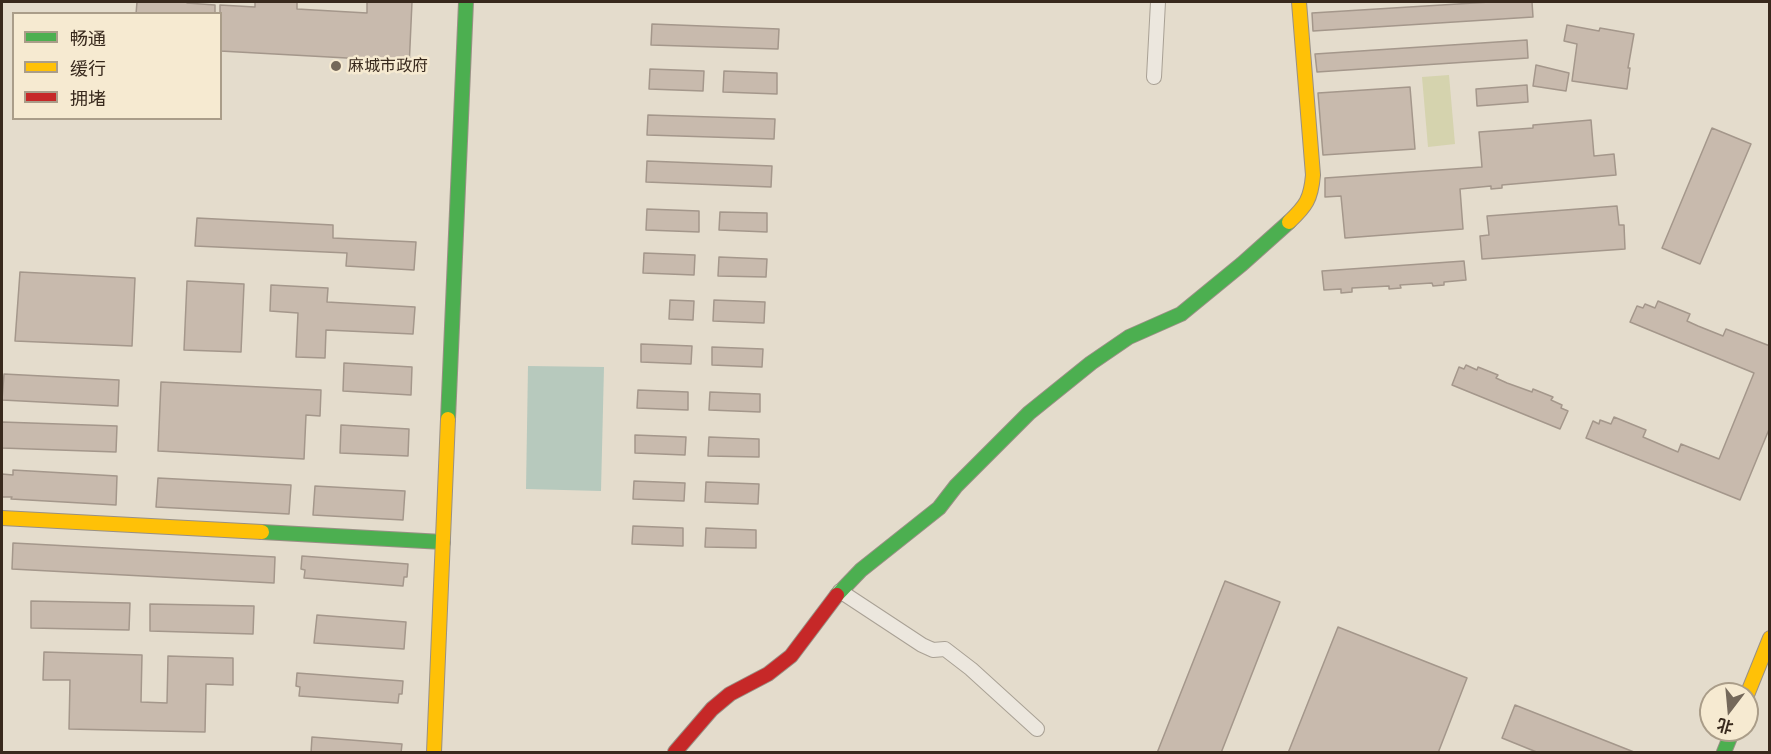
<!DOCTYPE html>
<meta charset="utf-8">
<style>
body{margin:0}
#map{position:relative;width:1771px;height:754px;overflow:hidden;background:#e4dccc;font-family:Literata,"Noto Sans SC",serif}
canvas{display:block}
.frame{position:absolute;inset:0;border:3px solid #38291d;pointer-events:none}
.legend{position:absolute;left:12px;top:12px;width:210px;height:108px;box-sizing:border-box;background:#f6ead1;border:2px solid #aa9d89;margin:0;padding:8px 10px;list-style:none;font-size:18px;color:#38291d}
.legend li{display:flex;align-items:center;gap:12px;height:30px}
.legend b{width:30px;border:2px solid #aa9d89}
.north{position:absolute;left:1699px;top:682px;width:60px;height:60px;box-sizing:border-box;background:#f6ead1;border:2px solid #aa9d89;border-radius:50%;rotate:196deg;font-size:16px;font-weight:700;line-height:24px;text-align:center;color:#38291d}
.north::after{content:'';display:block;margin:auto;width:21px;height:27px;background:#74685a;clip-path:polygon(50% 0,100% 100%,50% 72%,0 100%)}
</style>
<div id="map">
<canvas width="1771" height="754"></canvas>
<div class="frame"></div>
<ul class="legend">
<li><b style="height:8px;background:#4caf50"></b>畅通</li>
<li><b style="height:8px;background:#ffc107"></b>缓行</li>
<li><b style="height:8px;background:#c62828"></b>拥堵</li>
</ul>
<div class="north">北</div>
</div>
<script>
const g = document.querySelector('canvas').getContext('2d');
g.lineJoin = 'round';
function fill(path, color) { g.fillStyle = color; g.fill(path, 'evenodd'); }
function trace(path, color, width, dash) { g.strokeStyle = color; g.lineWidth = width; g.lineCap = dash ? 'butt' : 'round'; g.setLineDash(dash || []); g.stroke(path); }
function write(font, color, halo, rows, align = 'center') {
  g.font = font + ' Literata,"Noto Sans SC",serif'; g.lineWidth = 5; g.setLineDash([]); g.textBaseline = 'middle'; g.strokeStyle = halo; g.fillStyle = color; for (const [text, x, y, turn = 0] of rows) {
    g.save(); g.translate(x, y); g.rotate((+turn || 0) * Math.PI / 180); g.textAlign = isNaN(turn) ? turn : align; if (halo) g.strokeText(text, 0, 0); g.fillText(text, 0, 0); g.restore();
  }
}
const green = new Path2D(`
 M1449 75 1455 144 1428 147 1422 77Z`);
const water = new Path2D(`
 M528 366 604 367 601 491 526 489Z`);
const building = new Path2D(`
 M137 2H187V3L215 5V14H136Z
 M255 2H297V9L367 13V2H412L409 68 364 66 365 59 220 51V5L255 7Z
 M1490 2H1532L1533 17 1313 31 1312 13Z
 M652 24 779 29 778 49 651 45Z
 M1567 25 1599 31 1600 28 1634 34 1628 68H1630L1627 89 1572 81 1577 44 1564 41Z
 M1527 40 1528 58 1317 72 1315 54Z
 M1536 65 1569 73 1566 91 1533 86Z
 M650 69 704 71 703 91 649 89Z
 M724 71 777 73V94L723 92Z
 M1527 85 1528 102 1477 106 1476 89Z
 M1410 87 1415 149 1323 155 1318 93Z
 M648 115 775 119 774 139 647 135Z
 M1591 120 1594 156 1614 154 1616 175 1502 185V188L1491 189V186L1460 189 1463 229 1345 238 1341 196 1325 197V178L1482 167 1479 132 1533 128V125Z
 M1712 128 1751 144 1700 264 1662 248Z
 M647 161 772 166 771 187 646 182Z
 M1617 206 1619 225H1624L1625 249 1482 259 1480 236 1489 235 1487 216Z
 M647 209 699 211V232L646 230Z
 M720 212 767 213V232L719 230Z
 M197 218 333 225V238L416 242 414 270 346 266 347 253 195 246Z
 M644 253 695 255 694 275 643 273Z
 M719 257 767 259 766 277 718 276Z
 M1464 261 1466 280 1444 282V285L1433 286 1432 283 1400 285 1401 288 1389 289V286L1352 288V292L1341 293V289L1324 290 1322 271Z
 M20 272 135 278 132 346 15 341Z
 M187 281 244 284 241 352 184 350Z
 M271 285 328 288 327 302 415 307 413 334 326 330 325 358 296 357 298 313 270 311Z
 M670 300 694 301 693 320 669 319Z
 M714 300 765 302 764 323 713 321Z
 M1658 301 1690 314 1687 321 1698 326 1723 336 1726 329 1770 346V427L1740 500 1586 438 1593 421 1599 424 1600 420 1611 424 1614 417 1646 430 1643 437 1678 452 1681 444 1719 459 1754 373 1630 322 1637 306 1643 308 1645 304 1655 308Z
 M641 344 692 346 691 364 641 362Z
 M712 347 763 349 762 367 712 365Z
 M344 363 412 367 411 395 343 391Z
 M1466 365 1477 370 1478 367 1498 375 1496 378 1507 383 1532 392 1533 389 1553 397 1551 400 1562 405 1561 408 1568 411 1560 429 1452 385 1459 367 1464 369Z
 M4 374 119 380 118 406 2 400Z
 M161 382 321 390 320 416 306 415 304 459 158 451Z
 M638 390 688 392V410L637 408Z
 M710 392 760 394V412L709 410Z
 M2 422 117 426 116 452 2 448Z
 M341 425 409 429 408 456 340 453Z
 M635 435 686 437 685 455 635 453Z
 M709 437 759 439V457L708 456Z
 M13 470 117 476 116 505 11 499 12 497H2V474L13 475Z
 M158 478 291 485 289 514 156 507Z
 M634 481 685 483 684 501 633 499Z
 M706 482 759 484 758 504 705 502Z
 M315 486 405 491 403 520 313 515Z
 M633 526 683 528V546L632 544Z
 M706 528 756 530V548L705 547Z
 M13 543 275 557 274 583 12 569Z
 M302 556 408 564 407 577H404L403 586 304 578 305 570 301 569Z
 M1225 581 1280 602 1221 753H1157Z
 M31 601 130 603 129 630 31 628Z
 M150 604 254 606 253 634 150 631Z
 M317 615 406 622 404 649 314 643Z
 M1338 627 1467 678 1438 753H1288Z
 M44 652 142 655 141 702 167 703 168 656 233 658V685L206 684 205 732 69 729 70 680H43Z
 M297 673 403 681 402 694H399L398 703 299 696 300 687 296 686Z
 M1515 705 1634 752V753H1539L1502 738Z
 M312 737 402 744 401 753H311Z`);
const street = new Path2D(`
 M1154 77 1158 2
 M840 591 922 645 933 650 945 649 971 669 1037 729`);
const fast = new Path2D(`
 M448 419 466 2
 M262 532 443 542
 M837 595 861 570 939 508 956 486 1029 413 1091 363 1129 337 1181 314 1242 264 1289 222
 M1724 752 1733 730`);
const slow = new Path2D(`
 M1289 222C1306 206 1311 199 1313 175L1299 2
 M2 518 262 532
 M1747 695 1770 638
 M434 752 448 419`);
const jam = new Path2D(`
 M675 752 712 709 730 694 768 674 791 656 837 595`);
const markers = [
 [336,66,6,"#74685a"]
];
const poiNames = [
 ["麻城市政府",348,66]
];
fill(green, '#d5d3ae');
fill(water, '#b7c9bd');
fill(building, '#c8baad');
trace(building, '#a4978b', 1.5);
trace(street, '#a9a195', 16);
trace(fast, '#999085', 16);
trace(slow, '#999085', 16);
trace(jam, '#999085', 16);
trace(street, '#ece7de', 14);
trace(fast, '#4caf50', 14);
trace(slow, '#ffc107', 14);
trace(jam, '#c62828', 14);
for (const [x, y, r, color] of markers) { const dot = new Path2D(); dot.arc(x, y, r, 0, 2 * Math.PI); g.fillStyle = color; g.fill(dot); trace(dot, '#f6ead1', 2); }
write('16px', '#38291d', '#f6ead1', poiNames, 'left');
</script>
